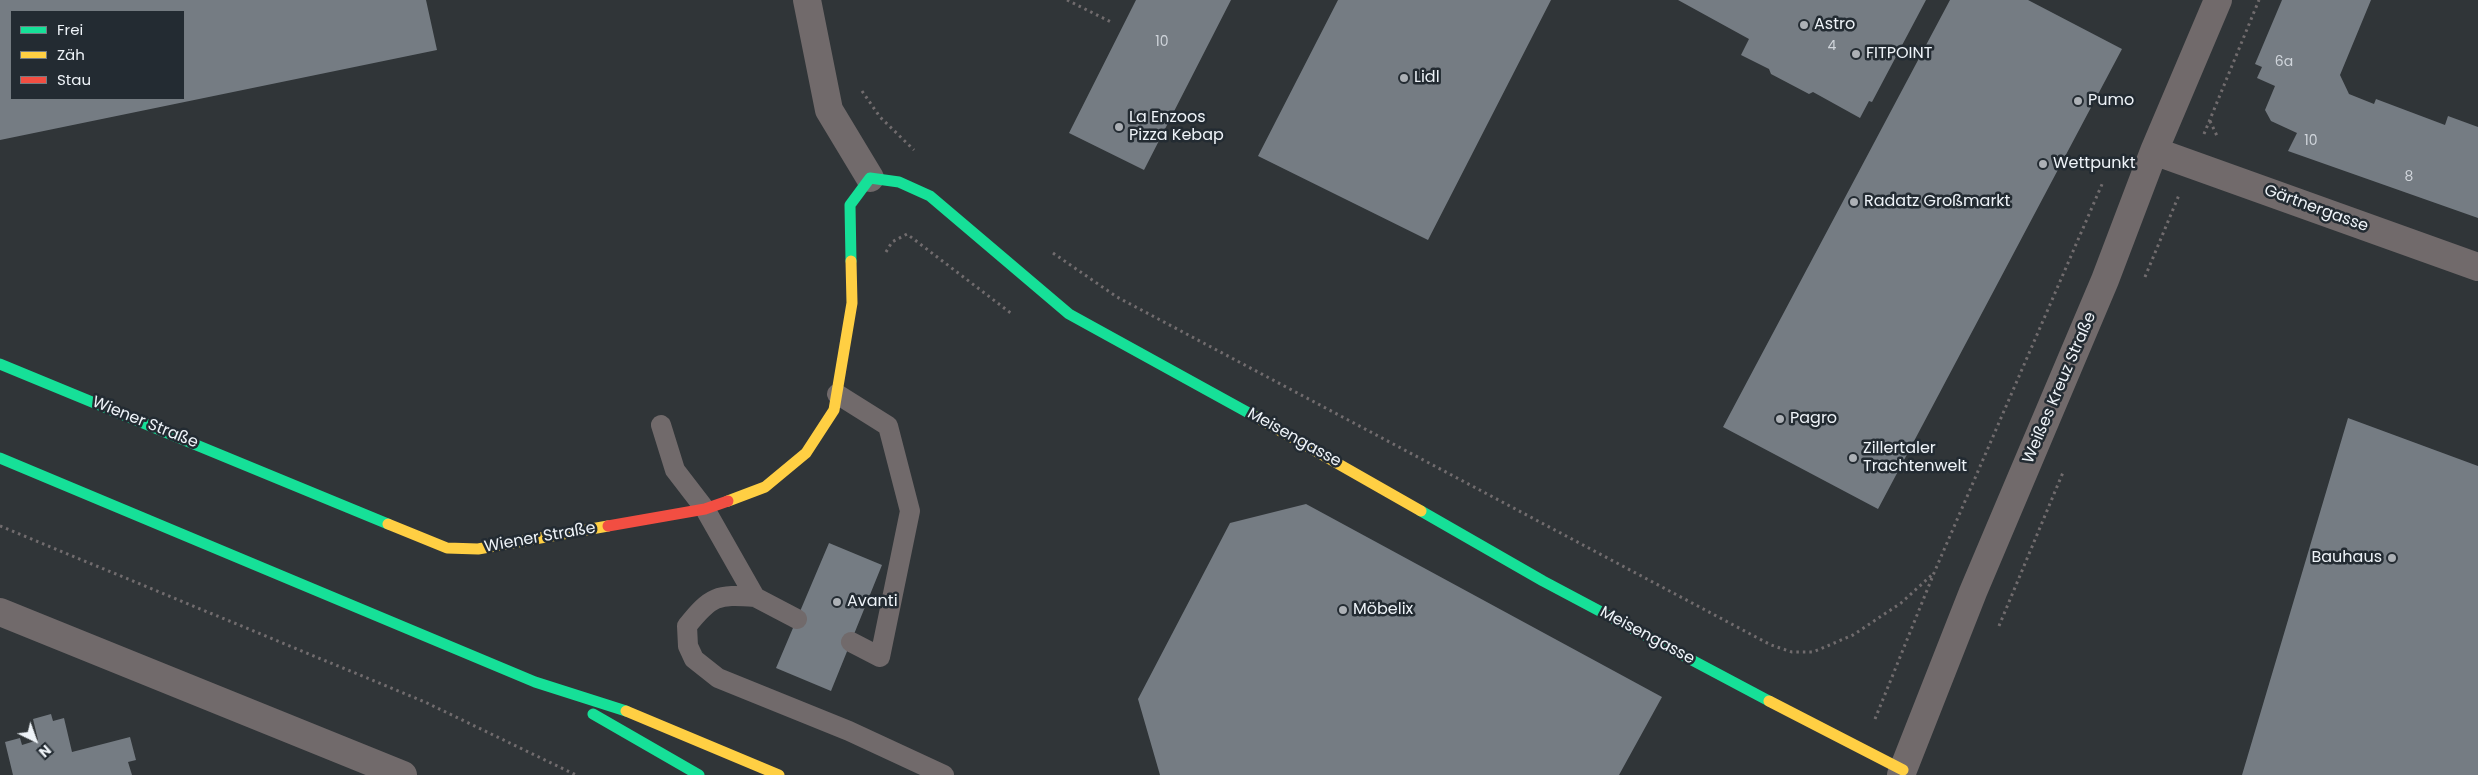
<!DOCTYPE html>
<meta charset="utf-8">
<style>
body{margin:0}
#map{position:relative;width:2478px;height:775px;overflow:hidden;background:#303538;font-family:Poppins,sans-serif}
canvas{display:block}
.legend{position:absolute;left:10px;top:10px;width:175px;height:90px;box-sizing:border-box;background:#232b32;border:1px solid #747b81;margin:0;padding:6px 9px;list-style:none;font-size:15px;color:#eef3f8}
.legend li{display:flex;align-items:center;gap:10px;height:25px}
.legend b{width:25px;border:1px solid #747b81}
.north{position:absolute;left:10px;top:715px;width:50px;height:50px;-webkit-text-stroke:4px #232b32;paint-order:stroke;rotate:138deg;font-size:14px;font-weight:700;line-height:20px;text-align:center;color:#eef3f8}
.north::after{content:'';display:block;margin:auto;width:18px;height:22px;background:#eef3f8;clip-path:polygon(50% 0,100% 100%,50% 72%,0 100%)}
</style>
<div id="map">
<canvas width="2478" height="775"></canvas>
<ul class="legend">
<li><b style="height:6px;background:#16e098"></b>Frei</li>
<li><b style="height:6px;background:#ffcf43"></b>Zäh</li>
<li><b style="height:6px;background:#f24e42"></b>Stau</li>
</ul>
<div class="north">N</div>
</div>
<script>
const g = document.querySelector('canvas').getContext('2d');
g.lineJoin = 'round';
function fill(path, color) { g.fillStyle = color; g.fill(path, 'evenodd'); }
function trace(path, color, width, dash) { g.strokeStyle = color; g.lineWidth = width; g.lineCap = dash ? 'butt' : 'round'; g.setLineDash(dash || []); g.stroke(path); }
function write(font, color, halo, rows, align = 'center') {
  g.font = font + ' Poppins,sans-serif'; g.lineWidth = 5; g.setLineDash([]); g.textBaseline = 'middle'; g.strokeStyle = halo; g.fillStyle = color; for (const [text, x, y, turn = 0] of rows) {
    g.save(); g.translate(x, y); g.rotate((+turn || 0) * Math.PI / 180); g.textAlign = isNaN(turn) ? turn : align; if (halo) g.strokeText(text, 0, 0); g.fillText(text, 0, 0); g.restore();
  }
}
const building = new Path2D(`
 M0 0H426L437 50 0 140ZM11 11H184V99H11Z
 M1136 0H1231L1144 170 1069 133Z
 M1338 0H1551L1428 240 1258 156Z
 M1678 0H1926L1872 102 1869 101 1860 118 1813 92 1809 94 1771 74 1769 69 1741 55 1749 39Z
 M1950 0H2028L2122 49 1878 509 1723 427Z
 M2282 0H2371L2340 75 2349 94 2374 104 2376 99 2445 125 2448 116 2478 127V218L2288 151 2297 133 2271 121 2265 110 2275 86 2257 78 2262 67 2255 64Z
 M2348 418 2478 466V775H2242Z
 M1306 504 1662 697 1619 775H1160L1138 699 1230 523Z
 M829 543 882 565 831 691 776 668Z
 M51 714 53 721 64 718 72 752 130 737 136 760 128 762 132 775H13L5 742 20 738 22 745 38 740 33 719Z`);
const path = new Path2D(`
 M1067 0 1111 22
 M862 91 880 117 914 150
 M2210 121 2218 138
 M2204 134 2259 0
 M886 252 892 242 907 234 1012 314
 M1053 253 1117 297 1771 645 1792 652H1813L1853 635 1901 603 1934 573
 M2145 277 2179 195
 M0 526 425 702 576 775
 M1999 626 2064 470
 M1875 719 1934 573 2103 182`);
const lane = new Path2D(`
 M837 394 888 426 910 511 880 657 851 642
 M661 425 675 470 705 509 755 597 797 619
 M755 597C717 594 711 596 687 626L688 646 694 659 718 678 849 731 944 775`);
const street = new Path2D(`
 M807 0 829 110 870 178
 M2154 151 2478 267
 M0 612 403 775
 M1901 775 1973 592 2105 280 2154 151 2218 0`);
const fast = new Path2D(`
 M851 261 850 205 870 178 899 182 930 196 1069 314 1256 417
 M0 364 388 524
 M0 458 535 682 626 711
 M1421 511 1543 581 1769 701
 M593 714 699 775`);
const slow = new Path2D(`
 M1256 417 1421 511
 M728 501 765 487 806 453 834 410 852 303 851 261
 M388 524 447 548 478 549 608 526
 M1769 701 1903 770
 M626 711 779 775`);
const jam = new Path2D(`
 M608 526 705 509 728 501`);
const markers = [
 [1804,25,5,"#acb0b5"],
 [1856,54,5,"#acb0b5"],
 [1404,78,5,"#acb0b5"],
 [2078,101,5,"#acb0b5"],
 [1119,127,5,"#acb0b5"],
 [2043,164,5,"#acb0b5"],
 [1854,202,5,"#acb0b5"],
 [1780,419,5,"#acb0b5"],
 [1853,458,5,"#acb0b5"],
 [2392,558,5,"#acb0b5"],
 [837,602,5,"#acb0b5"],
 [1343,610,5,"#acb0b5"]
];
const numberNames = [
 ["10",1162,42],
 ["4",1832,46],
 ["6a",2284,62],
 ["10",2311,141],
 ["8",2409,177]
];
const poiNames = [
 ["Astro",1814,25],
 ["FITPOINT",1866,54],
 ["Lidl",1414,78],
 ["Pumo",2088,101],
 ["La Enzoos",1129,118],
 ["Pizza Kebap",1129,136],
 ["Wettpunkt",2053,164],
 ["Radatz Großmarkt",1864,202],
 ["Pagro",1790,419],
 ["Zillertaler",1863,449],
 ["Trachtenwelt",1863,467],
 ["Bauhaus",2382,558,"right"],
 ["Avanti",847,602],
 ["Möbelix",1353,610]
];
const streetNames = [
 ["Gärtnergasse",2316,209,20],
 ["Weißes Kreuz Straße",2060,388,-67],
 ["Wiener Straße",145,423,22],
 ["Meisengasse",1294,438,29],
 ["Wiener Straße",540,538,-10],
 ["Meisengasse",1647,636,28]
];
fill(building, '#757c83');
trace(path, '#716c6e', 3, [2.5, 4]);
trace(lane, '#716a6b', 20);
trace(street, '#716a6b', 28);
trace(fast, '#16e098', 11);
trace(slow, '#ffcf43', 11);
trace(jam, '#f24e42', 11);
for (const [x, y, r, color] of markers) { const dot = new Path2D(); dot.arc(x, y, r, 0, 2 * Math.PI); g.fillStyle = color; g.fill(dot); trace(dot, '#232b32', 2); }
write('14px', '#d0d5db', null, numberNames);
write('16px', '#eef3f8', '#232b32', poiNames, 'left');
write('16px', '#eef3f8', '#232b32', streetNames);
</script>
